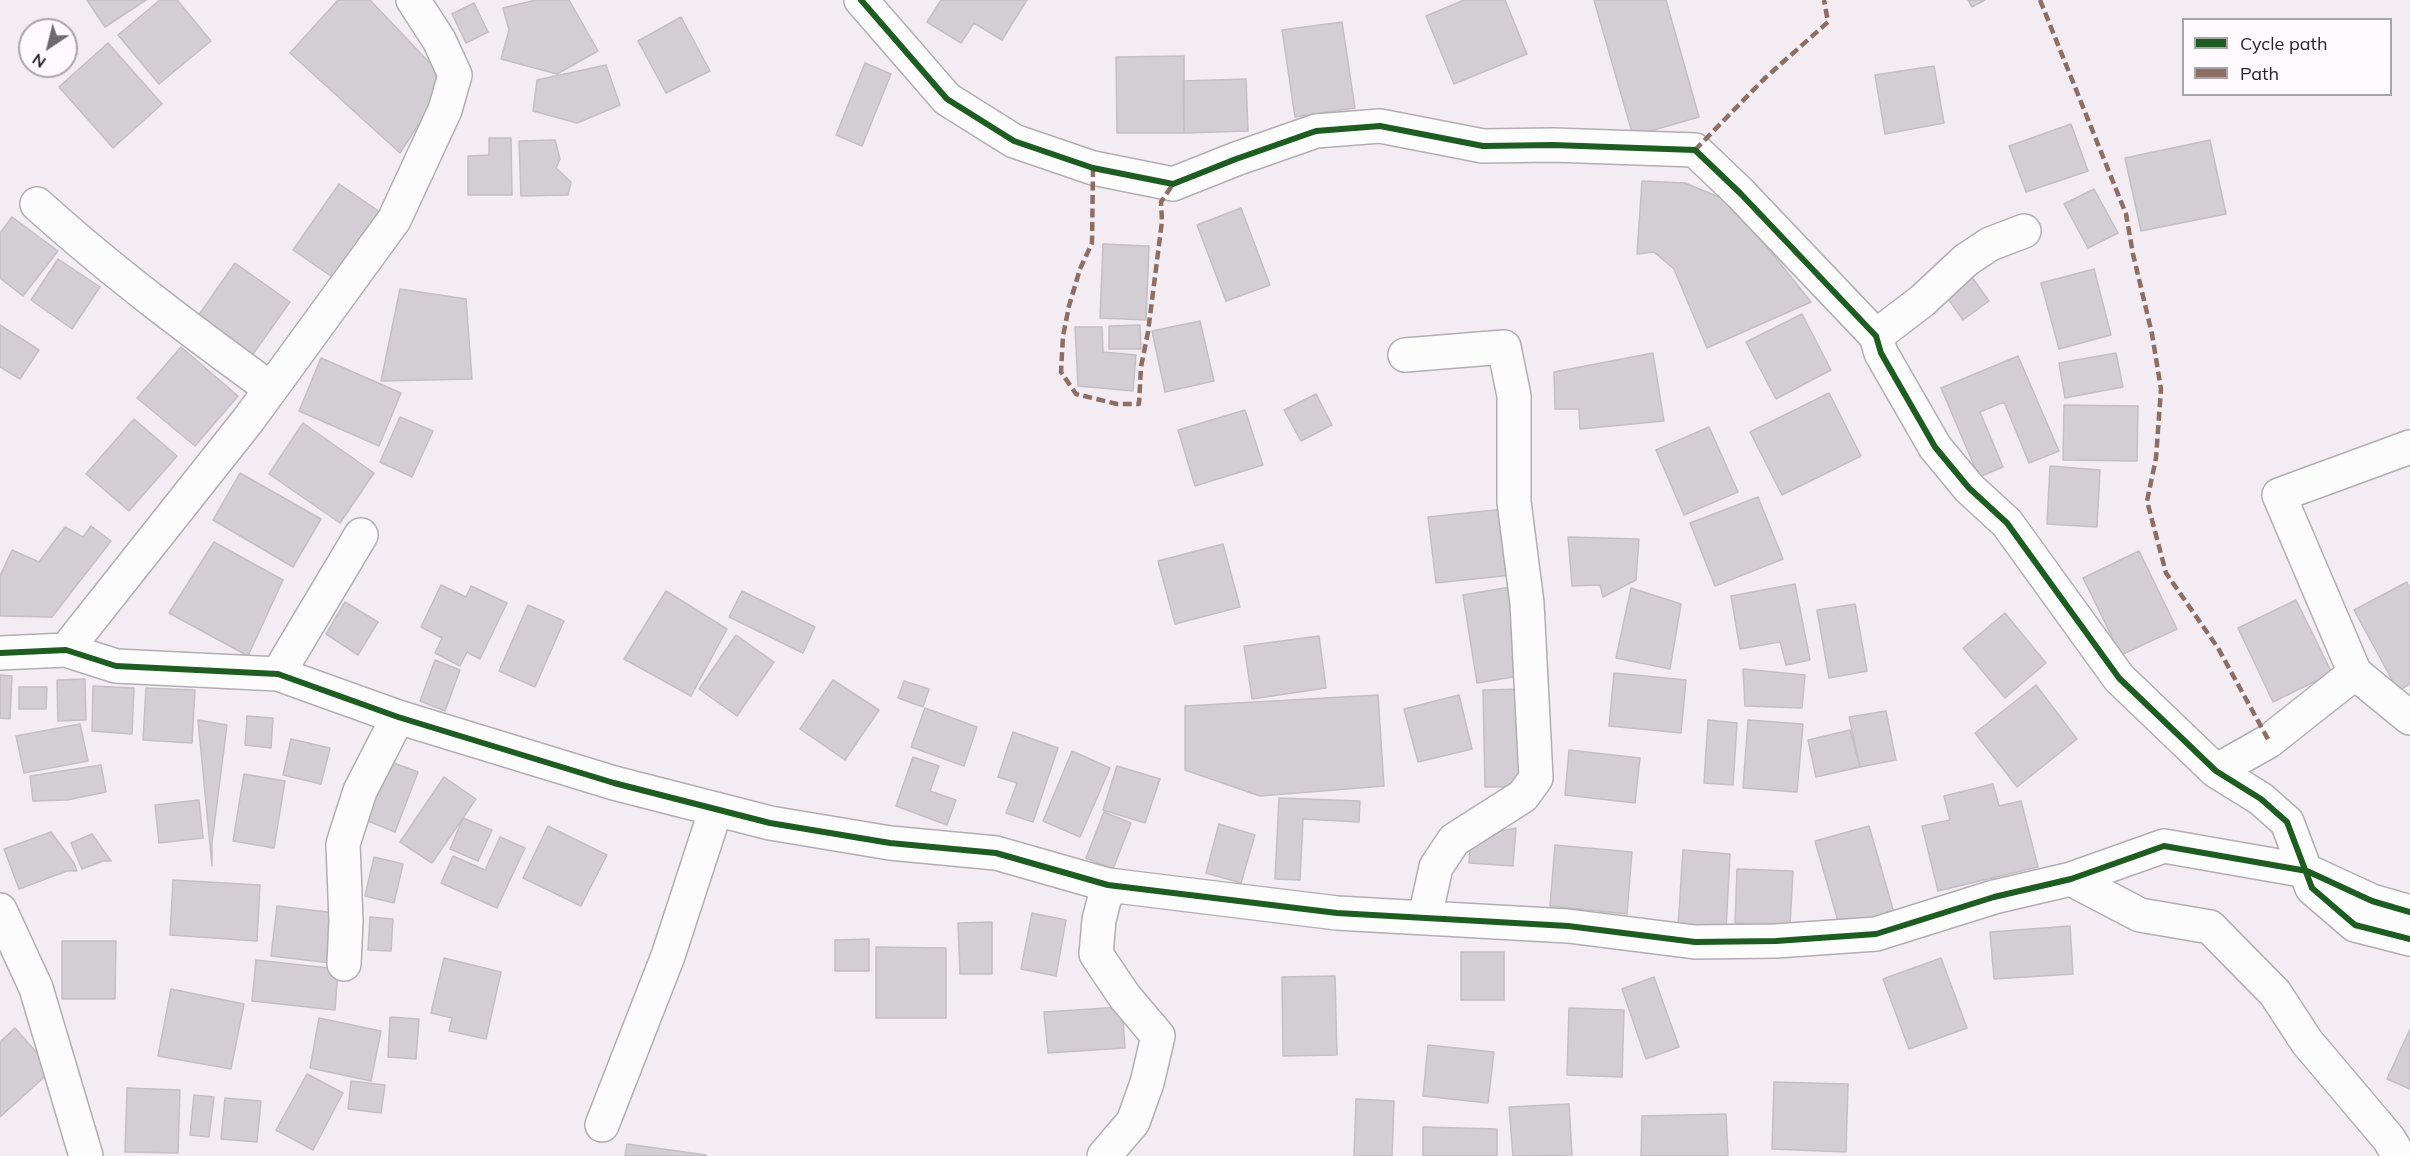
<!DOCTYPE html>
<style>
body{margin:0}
#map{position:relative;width:2410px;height:1156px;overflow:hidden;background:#f3edf3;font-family:Mulish,sans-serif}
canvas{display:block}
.legend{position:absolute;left:2182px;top:18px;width:210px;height:78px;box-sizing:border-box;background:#fffaff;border:2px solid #a9a4a9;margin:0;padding:8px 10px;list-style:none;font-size:18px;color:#272327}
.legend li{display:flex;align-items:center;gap:12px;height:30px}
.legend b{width:30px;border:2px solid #a9a4a9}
.north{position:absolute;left:18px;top:18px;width:60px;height:60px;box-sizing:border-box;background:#fffaff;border:2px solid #a9a4a9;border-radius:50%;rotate:215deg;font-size:16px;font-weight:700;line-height:24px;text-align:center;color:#272327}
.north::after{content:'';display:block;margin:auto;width:21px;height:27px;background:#6e6a6e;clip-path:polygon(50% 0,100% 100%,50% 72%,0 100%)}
</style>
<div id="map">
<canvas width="2410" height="1156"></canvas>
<ul class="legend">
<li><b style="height:8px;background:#1b5e20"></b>Cycle path</li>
<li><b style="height:8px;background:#8d6e63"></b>Path</li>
</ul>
<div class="north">N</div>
</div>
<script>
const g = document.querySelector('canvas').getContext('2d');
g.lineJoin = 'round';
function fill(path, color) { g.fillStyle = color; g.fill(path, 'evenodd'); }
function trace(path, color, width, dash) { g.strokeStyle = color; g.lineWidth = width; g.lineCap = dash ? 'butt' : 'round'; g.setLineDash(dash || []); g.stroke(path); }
const building = new Path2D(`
 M87 0H146L105 27Z
 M160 0H177L211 41 159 84 118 35Z
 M338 0H370L447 81 400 153 290 53Z
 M536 0H569L598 51 557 74 501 59 509 30 503 8Z
 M941 0H1027L1002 40 974 23 961 43 927 22Z
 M1464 0H1505L1527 54 1454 84 1426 16Z
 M1594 0H1666L1699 117 1633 136Z
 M1968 0H1985L1972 7Z
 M474 3 488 32 466 43 452 14Z
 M681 17 710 71 666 93 638 41Z
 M1342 22 1355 108 1295 117 1282 30Z
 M108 43 162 104 113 148 59 87Z
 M1184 56V133H1117L1116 57Z
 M865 63 891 74 862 146 836 135Z
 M606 65 620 105 577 123 533 111 537 80Z
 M1934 66 1944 123 1885 134 1875 75Z
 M1246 79 1248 131 1184 133 1183 81Z
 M2071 124 2088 171 2026 192 2009 146Z
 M489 138H511L512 195H468V156L489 155Z
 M555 140 560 159 556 168 571 182 568 195 521 196 519 141Z
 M2210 140 2226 214 2141 231 2125 158Z
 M1642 181 1685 183 1731 202 1811 302 1707 348 1674 269 1654 252 1637 254Z
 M339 184 383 214 338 281 293 250Z
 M2094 189 2118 233 2088 248 2064 204Z
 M1241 208 1270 285 1226 301 1197 225Z
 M12 217 58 251 23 296 0 278V233Z
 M1103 244 1149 246 1146 320 1100 318Z
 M58 259 100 287 72 329 31 300Z
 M235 263 290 302 251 357 196 319Z
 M2094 269 2111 335 2059 349 2041 283Z
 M1972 277 1989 301 1963 320 1946 296Z
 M400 289 466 299 472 379 381 381Z
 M1802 314 1831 370 1776 399 1746 342Z
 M1200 321 1214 381 1165 392 1152 331Z
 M0 325 39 350 20 379 0 367Z
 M1140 325 1141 349H1109V326Z
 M1075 327H1102L1103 352 1136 355 1133 391 1078 386Z
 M181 347 238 396 195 446 137 398Z
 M1653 353 1664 421 1580 429 1579 409H1555L1554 372Z
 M2116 353 2123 387 2065 398 2059 363Z
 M2018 356 2059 451 2029 463 2004 402 1980 412 2003 467 1979 477 1941 388Z
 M321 358 401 393 379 446 299 411Z
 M1829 393 1861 456 1782 495 1750 432Z
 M1316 394 1332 425 1301 441 1284 410Z
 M2064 405 2138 406 2137 461 2063 460Z
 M1245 410 1263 465 1195 486 1178 430Z
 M400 417 433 431 412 477 380 462Z
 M134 419 177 456 129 511 86 474Z
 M303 423 374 473 340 523 269 474Z
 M1709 427 1738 492 1684 515 1656 450Z
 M2050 466 2100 470 2097 527 2047 524Z
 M240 473 321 519 293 567 213 520Z
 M1758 497 1783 559 1715 586 1690 523Z
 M1505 509 1512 575 1436 583 1428 517Z
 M91 526 111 541 52 617 0 616V576L12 550 39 562 65 527 83 537Z
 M1568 537 1639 539 1636 580 1603 597 1600 585 1572 586Z
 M214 542 283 580 248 656 169 613Z
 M1223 544 1240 607 1175 624 1158 561Z
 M2139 551 2177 629 2121 655 2083 578Z
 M2407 582 2410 589V684L2398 691 2354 610Z
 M1795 584 1810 660 1786 665 1780 642 1740 649 1731 596Z
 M441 585 466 597 471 586 507 603 480 659 467 652 460 666 435 653 442 638 421 627Z
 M1510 587 1525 675 1477 683 1463 595Z
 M1631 588 1681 604 1670 669 1616 658Z
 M666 591 727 629 691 696 624 659Z
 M742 591 815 627 803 653 729 617Z
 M2296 600 2332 673 2273 702 2238 628Z
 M345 602 378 622 358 655 326 634Z
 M1855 604 1867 671 1829 678 1817 610Z
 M528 605 564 621 535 687 499 671Z
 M2005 613 2046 663 2005 698 1963 648Z
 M736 635 774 662 737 716 699 689Z
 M1319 636 1326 688 1252 699 1244 646Z
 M435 660 460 670 445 711 420 701Z
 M1743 669 1805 675 1802 708 1745 706Z
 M1614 673 1686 680 1681 733 1609 726Z
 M0 675 12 676 10 719 0 718Z
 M85 679 86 720 58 721 57 680Z
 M833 680 879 710 845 760 800 729Z
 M904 681 929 689 923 707 898 698Z
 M2036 685 2077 739 2017 787 1975 733Z
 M93 686 134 688 132 734 92 731Z
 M19 687H47L46 709H19Z
 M146 688 195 690 192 743 143 740Z
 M1524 689 1526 787H1485L1483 690Z
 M1378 695 1384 786 1260 796 1185 770V706Z
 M1459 695 1472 749 1418 762 1404 709Z
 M925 708 977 727 964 766 911 747Z
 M1886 711 1896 760 1860 767 1849 717Z
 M247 716 273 718 271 748 245 745Z
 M198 720 227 725 212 843V866Z
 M1708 720 1737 723 1733 785 1704 783Z
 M1748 720 1803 724 1797 792 1743 788Z
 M80 724 88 761 24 773 16 736Z
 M1850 730 1860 767 1816 777 1808 740Z
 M1013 732 1058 748 1033 822 1006 813 1017 783 998 777Z
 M291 739 330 748 321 784 283 775Z
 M1569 750 1640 758 1635 803 1565 795Z
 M1072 751 1110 768 1080 837 1043 821Z
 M913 757 939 766 930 791 956 800 947 825 896 806Z
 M386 760 418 772 395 832 363 819Z
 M101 765 106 792 67 800 33 801 30 776Z
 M1117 766 1160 779 1145 823 1103 810Z
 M244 774 285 781 274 848 233 841Z
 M444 777 476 799 432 863 400 842Z
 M1993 784 1999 806 2021 801 2038 867 1938 891 1922 826 1950 820 1944 796Z
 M1279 798 1360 801 1359 822 1303 819 1300 880 1275 879Z
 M199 800 203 838 159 843 155 805Z
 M1104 812 1131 823 1113 869 1086 858Z
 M463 818 492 830 478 861 450 849Z
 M1219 824 1255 835 1241 883 1206 873Z
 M548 826 607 855 581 906 523 878Z
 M1869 826 1894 913 1840 928 1815 841Z
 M1516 828 1513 866 1469 863 1471 837Z
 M51 832 74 863 77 871H67L19 889 4 849Z
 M92 834 111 861H103L82 869 71 843Z
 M500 837 525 848 497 908 441 883 453 856 485 870Z
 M1555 845 1632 852 1627 914 1550 906Z
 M1683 850 1730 854 1726 930 1678 927Z
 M374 857 403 864 394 903 365 896Z
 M1737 869 1793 871 1790 926 1735 923Z
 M173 880 260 885 257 941 170 935Z
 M277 906 336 913 331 963 271 956Z
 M1032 913 1066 920 1056 976 1021 969Z
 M370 917 393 919 391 951 368 950Z
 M992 922V974H960L958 923Z
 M2070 926 2073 974 1994 979 1990 932Z
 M869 939V971H835V940Z
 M62 941H116L115 999H62Z
 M876 947 946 948V1018H876Z
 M1461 952H1504V1000H1461Z
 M444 958 501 972 486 1039 449 1031 452 1018 431 1013Z
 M1941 958 1967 1028 1909 1049 1883 979Z
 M256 960 338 969 335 1010 252 1001Z
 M1335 976 1337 1055 1283 1056 1282 977Z
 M1654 977 1679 1047 1646 1059 1622 989Z
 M171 989 244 1004 231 1069 158 1056Z
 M1122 1007 1125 1048 1048 1053 1044 1012Z
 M1569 1008 1624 1010 1622 1077 1567 1075Z
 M390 1017 419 1019 416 1059 388 1057Z
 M319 1018 381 1031 371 1081 310 1068Z
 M15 1028 52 1070 0 1117V1042Z
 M2410 1029V1089L2387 1079Z
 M1428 1045 1494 1052 1488 1103 1423 1096Z
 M307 1074 343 1093 313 1150 276 1130Z
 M351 1081 385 1085 381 1113 348 1109Z
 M1774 1082 1848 1084 1846 1152 1772 1149Z
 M127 1088 180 1090 178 1153 125 1152Z
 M194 1095 214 1097 209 1137 190 1135Z
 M225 1098 261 1101 257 1142 221 1139Z
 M1356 1099 1394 1101 1392 1156H1354Z
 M1569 1104 1572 1155 1513 1156 1509 1107Z
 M1726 1114 1728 1156H1641L1642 1116Z
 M1423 1127 1497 1129V1156H1423Z
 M627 1144 706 1155V1156H625Z`);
const minor = new Path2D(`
 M861 0 947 99 1014 141 1093 168 1173 184 1236 159 1316 131 1380 126 1483 146 1553 145 1695 150 1740 193 1876 336 1881 353 1935 447 1969 488 2007 523 2119 678 2216 771 2261 799 2287 822 2312 888 2355 925 2410 939
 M37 204C111 271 190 330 271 389
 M1876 336 1922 301 1966 260 1990 244 2024 231
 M1405 355 1504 347 1514 396V502L1527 603 1536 778 1523 796 1454 840 1436 867 1425 917
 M2410 447 2279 495 2355 673 2410 718
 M66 650 249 419 394 220 445 110 455 75 439 40 413 0
 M0 653 66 650 116 666 278 674 398 717 614 783 770 823 890 843 996 853 1108 885 1337 913 1568 926 1695 942 1776 941 1876 934 1994 897 2071 879 2164 846 2307 871 2372 901 2410 912
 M278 674 361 535
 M2216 771 2269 741 2355 673
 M2071 879 2140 915 2210 927 2275 993 2307 1042 2389 1139 2399 1156
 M0 910 36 988 86 1156
 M344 964 346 921 343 844 360 791 398 717
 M602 1125 668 956 716 809
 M1104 1156 1133 1122 1147 1083 1158 1036 1125 997 1096 954 1099 920 1108 885`);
const quiet = new Path2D(`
 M2040 0 2126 214 2133 254 2152 334 2161 389 2156 458 2147 501 2166 573 2218 648 2269 741
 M1695 150 1764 79 1828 22 1824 0
 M1093 168 1092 243 1080 269 1069 306 1063 336 1061 372 1076 394 1117 404H1139L1141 367 1148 332 1162 221 1161 202 1173 184`);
const cycleway = new Path2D(`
 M861 0 947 99 1014 141 1093 168 1173 184 1236 159 1316 131 1380 126 1483 146 1553 145 1695 150 1740 193 1876 336 1881 353 1935 447 1969 488 2007 523 2119 678 2216 771 2261 799 2287 822 2312 888 2355 925 2410 939
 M0 653 66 650 116 666 278 674 398 717 614 783 770 823 890 843 996 853 1108 885 1337 913 1568 926 1695 942 1776 941 1876 934 1994 897 2071 879 2164 846 2307 871 2372 901 2410 912`);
fill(building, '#d2ced3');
trace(building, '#c3bfc4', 1.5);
trace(minor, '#b2adb2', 36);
trace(minor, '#fdfcfd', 33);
trace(quiet, '#8d6e63', 4.5, [9, 4.5]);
trace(cycleway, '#1b5e20', 6);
</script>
